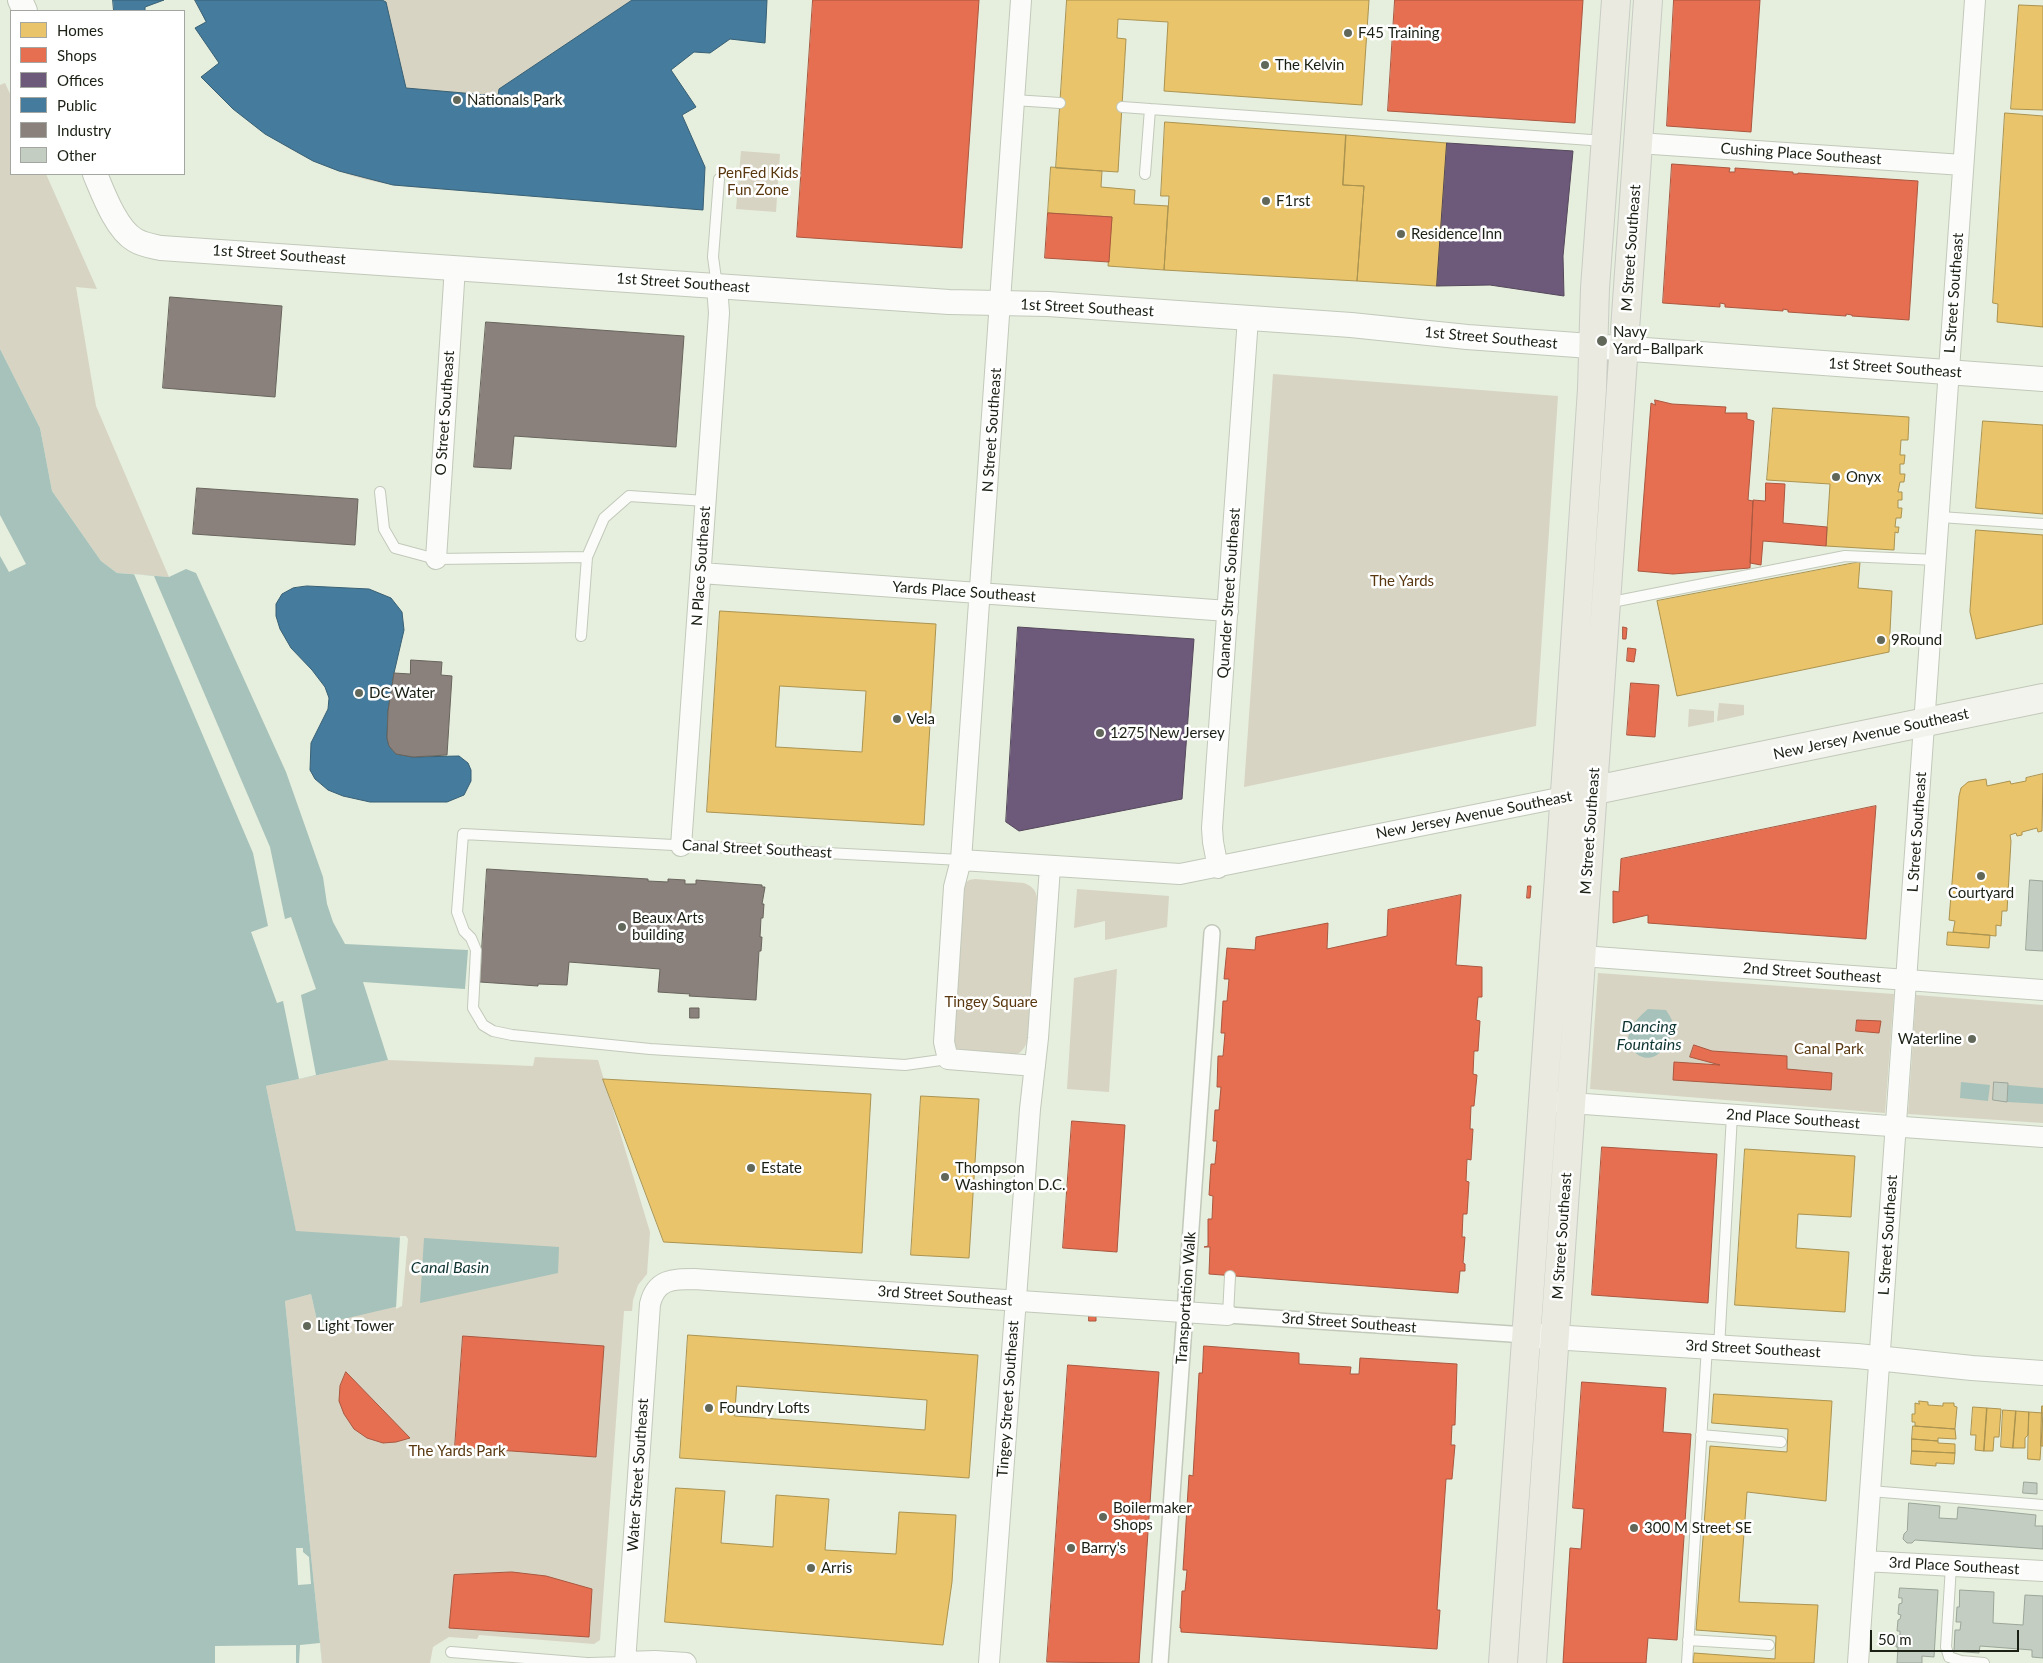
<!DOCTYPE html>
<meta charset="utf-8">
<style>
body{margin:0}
#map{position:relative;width:2043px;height:1663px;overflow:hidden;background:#e6eedd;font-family:Lato,sans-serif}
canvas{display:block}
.legend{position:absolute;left:10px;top:10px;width:175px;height:165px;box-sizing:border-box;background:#fff;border:1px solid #a3a6a1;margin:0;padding:6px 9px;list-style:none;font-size:15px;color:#1a2014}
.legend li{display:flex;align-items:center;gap:10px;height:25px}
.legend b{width:25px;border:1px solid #a3a6a1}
.scale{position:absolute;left:1870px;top:1630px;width:149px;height:22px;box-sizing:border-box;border:2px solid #1a2014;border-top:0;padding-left:6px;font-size:15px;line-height:18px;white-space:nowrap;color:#1a2014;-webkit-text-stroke:4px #fff;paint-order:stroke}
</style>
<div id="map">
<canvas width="2043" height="1663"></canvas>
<ul class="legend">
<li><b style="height:14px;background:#e9c46a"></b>Homes</li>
<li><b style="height:14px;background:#e76f51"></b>Shops</li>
<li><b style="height:14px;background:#6d597a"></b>Offices</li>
<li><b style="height:14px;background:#457b9d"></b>Public</li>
<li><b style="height:14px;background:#8a817c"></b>Industry</li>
<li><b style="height:14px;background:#c3cdc2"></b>Other</li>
</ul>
<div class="scale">50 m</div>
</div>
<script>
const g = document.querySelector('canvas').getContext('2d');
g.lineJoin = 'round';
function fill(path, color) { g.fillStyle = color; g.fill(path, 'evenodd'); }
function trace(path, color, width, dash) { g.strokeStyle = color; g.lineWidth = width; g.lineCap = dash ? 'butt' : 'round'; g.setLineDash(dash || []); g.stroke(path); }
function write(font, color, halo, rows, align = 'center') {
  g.font = font + ' Lato,sans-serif'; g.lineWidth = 5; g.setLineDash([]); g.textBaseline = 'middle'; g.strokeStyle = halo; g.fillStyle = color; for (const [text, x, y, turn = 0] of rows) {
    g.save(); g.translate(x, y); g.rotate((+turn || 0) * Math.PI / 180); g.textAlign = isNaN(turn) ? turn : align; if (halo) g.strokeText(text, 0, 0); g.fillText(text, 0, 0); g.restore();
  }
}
const green = new Path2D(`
 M195 0H767L765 43 730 39 710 53 694 52 671 70 696 107 682 115 705 167 703 210C639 204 574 199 510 194 471 191 431 190 393 185 317 173 252 133 201 77L219 63 195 28 206 22Z
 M5 83 11 96V174H46L97 289 76 287 96 406 169 577 117 573 101 561 52 491 40 428 0 349V85Z
 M741 151 780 154 776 212 736 209Z
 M1273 374 1558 396 1536 726 1244 787Z
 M1719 703 1744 705V715L1717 721Z
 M1689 709 1714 711V722L1688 727Z
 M975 879 1024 883C1032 886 1036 890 1037 898L1029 1038C1026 1044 1024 1051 1017 1054 1008 1057 975 1055 965 1052 959 1051 955 1047 952 1043L961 886 969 880Z
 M1077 889 1169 896 1167 927 1105 940V921L1074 928Z
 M1117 969 1109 1092 1067 1089 1074 978Z
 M1598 973 1894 994 1885 1113 1590 1089Z
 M1916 995 2043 1005V1123L1908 1114Z
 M535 1057 598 1060 650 1232 647 1274 638 1285 633 1300 632 1311H624L600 1640 594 1644 479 1635 477 1639 449 1637 433 1647 430 1663H322L285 1301 311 1294 318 1325 405 1238 296 1232 266 1086 388 1060 533 1066Z`);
const water = new Path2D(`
 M0 349 40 428 52 491 101 561 117 573 169 577 186 569 196 573 286 772 323 877 327 904 333 922 345 944 468 950 465 989 363 982 388 1060 266 1086 296 1231 405 1238 399 1306 318 1325 311 1294 285 1301 322 1663H0Z
 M1648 1009 1666 1010C1674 1022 1677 1029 1668 1041 1665 1046 1661 1053 1655 1056 1642 1063 1624 1048 1629 1034 1631 1024 1641 1015 1648 1009Z
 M1961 1082 1990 1085 1988 1101 1960 1098Z
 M2008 1085 2043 1088V1104L2007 1102Z
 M424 1238 559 1247 558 1273 420 1303Z`);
const pier = new Path2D(`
 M0 515 26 564 9 572 0 556Z
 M134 574 154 576 270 847 285 919 291 917 316 989 301 995 316 1075 299 1079 283 1001 277 1003 251 932 268 926 253 853Z
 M400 1236H406L408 1239 402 1306 396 1309Z
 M296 1548H303V1552L309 1557 311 1584 298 1585Z
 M320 1643 322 1663H299L300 1645Z
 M296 1645V1663H215V1646Z`);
const homes = new Path2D(`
 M1067 0H1369L1362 105 1164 91 1168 22 1118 19 1117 38 1126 39 1118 172 1056 168Z
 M2019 5 2043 6V110L2011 109Z
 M2005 113 2043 116V327L1997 322 1998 304 1993 303Z
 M1165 122 1346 135 1343 185 1364 186 1357 281 1164 270 1169 196H1161Z
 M1346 135 1447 143 1437 286 1357 281 1364 186 1343 185Z
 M1051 167 1102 171 1101 187 1135 190 1134 204 1168 206 1164 270 1108 266 1112 217 1048 213Z
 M1773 408 1909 417 1908 440H1901L1900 455H1905L1904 464H1900V474H1905L1904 482H1900L1898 492H1902V500H1898V508H1902L1901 518H1896L1895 527H1899L1898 533 1895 532 1894 550 1826 546 1830 484 1767 480Z
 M1983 421 2043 425V514L1976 508Z
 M1976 530 2043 535V624L1976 639 1970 612Z
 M1860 562 1858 588 1892 591 1889 652 1677 696 1657 601Z
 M720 611 936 624 924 825 707 812ZM780 686 866 691 862 752 776 747Z
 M2043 774 2042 831 2038 832 2037 828 2022 832V835L2017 836 2016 833 2010 835 2011 841 2007 911H2002L2001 926 1996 925V936L1953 932 1955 921 1949 920 1959 796 1961 788 1968 782 1986 779 1987 786 2010 781 2011 784 2026 781V778Z
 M1948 932 1990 935 1989 948 1947 945Z
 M603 1079 871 1094 862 1253 664 1242Z
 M921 1096 979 1099 969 1258 911 1255Z
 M1745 1149 1855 1156 1851 1217 1798 1214 1796 1248 1849 1252 1845 1312 1735 1305Z
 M688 1335 978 1355 969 1478 680 1458ZM737 1386 927 1400 925 1430 735 1416Z
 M1714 1394 1832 1401 1826 1501 1747 1492 1739 1602 1818 1605 1814 1663H1693L1694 1653 1775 1659 1776 1636 1696 1630 1710 1446 1787 1452 1788 1429 1712 1423Z
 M1919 1401 1928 1402V1405L1943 1406V1403H1954V1406L1957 1407 1955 1429 1915 1426V1422H1912V1414H1915V1403L1919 1404Z
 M2042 1406H2043V1446H2041Z
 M1973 1407 1987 1408 1984 1451 1975 1450 1976 1435H1971Z
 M1987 1408 2001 1409 1999 1437H1994L1993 1451H1984Z
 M2003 1410 2016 1411 2013 1448 2001 1447Z
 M2016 1411 2029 1412 2028 1435 2025 1438V1448H2013Z
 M2029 1412 2043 1413 2040 1460 2028 1459Z
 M1913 1426 1955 1429 1956 1439 1938 1438V1441L1912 1439Z
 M1912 1439 1938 1441V1443L1955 1444V1453L1912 1451Z
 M1912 1451 1955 1453 1954 1464 1936 1463V1466L1911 1464Z
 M676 1488 725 1491 721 1543 773 1547 776 1495 829 1499 825 1550 896 1554 899 1512 956 1515 952 1582 943 1645 665 1622Z`);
const shops = new Path2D(`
 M813 0H979L962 248 797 237Z
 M1395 0H1583L1575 123 1388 111Z
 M1674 0H1760L1751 132 1667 126Z
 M1672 164 1730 168 1729 172H1735V168L1793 172V174H1798V173L1918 181 1909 320 1852 316V315L1846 314V316L1788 312V310L1783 309V311L1725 307V304L1720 303V307L1663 303Z
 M1048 213 1112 217 1109 262 1045 258Z
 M1655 400 1672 404 1726 407 1725 413H1747V419L1754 421 1748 500 1753 501 1750 568 1673 574 1638 571 1651 403 1655 405Z
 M1766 483 1785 484 1783 523 1827 527 1826 546 1763 541 1761 565 1750 563 1753 500 1765 501Z
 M1623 627 1627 628 1626 639H1623Z
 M1628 648 1636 649 1634 662 1627 661Z
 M1631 683 1659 685 1655 737 1627 735Z
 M1876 806 1866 939 1648 923V915L1613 923V891L1619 892 1621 859Z
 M1528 886H1531L1530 898H1527Z
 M1461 895 1456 965 1482 967V997H1478L1476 1020 1480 1021 1478 1051H1474L1473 1074 1477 1075 1474 1106H1471L1470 1129H1473L1471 1160 1467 1159 1466 1181 1469 1182 1467 1214H1463L1462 1237H1465L1463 1263 1465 1264V1271H1460L1458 1293 1209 1274 1210 1247H1204L1208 1246V1219H1212L1213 1196 1209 1195 1211 1164H1215L1217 1141H1213L1215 1110H1219L1221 1087H1217L1218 1056H1223L1225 1033H1221L1223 1001H1227L1229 979H1224L1227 948 1255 950 1256 937 1328 923 1327 949 1387 936 1388 910Z
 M1857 1020 1881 1021 1879 1033 1856 1031Z
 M1694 1045 1712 1051 1787 1056V1069L1832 1073 1831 1090 1673 1080 1674 1062 1720 1065 1690 1057Z
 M1072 1121 1125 1125 1117 1252 1063 1248Z
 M1602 1147 1717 1154 1708 1303 1592 1295Z
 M1089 1315H1096V1321H1089Z
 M463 1336 604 1346 596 1457 455 1447Z
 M1204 1346 1299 1353V1364L1351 1367 1350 1374H1359L1360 1358 1457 1364 1455 1425H1452L1451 1445H1455L1452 1479H1446L1437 1610H1440L1437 1649 1181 1632V1628H1180L1182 1591H1185L1187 1570H1183L1189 1475 1193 1476 1199 1373H1202Z
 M1068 1365 1159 1372 1139 1663 1047 1662Z
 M346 1372 410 1438 396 1442 383 1443 367 1438 354 1429 344 1414 339 1401 340 1386Z
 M1582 1382 1666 1388 1663 1432 1691 1434 1677 1640 1648 1638 1646 1663H1563L1570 1548 1581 1549 1584 1509 1573 1508Z
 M512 1572 546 1576 592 1589 589 1637 449 1628 454 1575Z`);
const offices = new Path2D(`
 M1447 143 1573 151 1563 256 1564 296 1490 285 1437 286Z
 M1018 627 1194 639 1182 799 1019 831 1006 822Z`);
const public = new Path2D(`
 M113 0H164L145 7V11H114Z
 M195 0H382L386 2 406 88 498 96 499 89 632 0H767L765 43 730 39 710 53 694 52 671 70 696 107 682 115 705 167 703 210 393 185 339 171 313 161 265 134 233 109 201 77 219 63 195 28 206 22Z
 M307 586 369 589 391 598 402 612 404 630 394 673 388 711 387 738 389 746 396 754 413 757 459 756 468 763 471 770V781L464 795 447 802H370L343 796 328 790 315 779 310 770 311 743 328 709 329 698 325 687 312 670 291 648 280 629 276 616V604L282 594 293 588Z`);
const industry = new Path2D(`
 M170 297 282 306 275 397 163 388Z
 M486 322 684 336 676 447 514 436 511 469 474 467Z
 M197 488 358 499 355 545 193 534Z
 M411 660 442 662 441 675 452 676 447 755 413 757 396 754 389 746 387 738 388 711 394 673 410 674Z
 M487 869 648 879V881L668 882V879L685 880V884H696V880L762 885V887H765L762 904H764L763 918H761L760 937H762L761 951H759L756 1000 689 996 690 994 658 992 660 969 569 962 567 985 538 984V986L480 982Z
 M690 1008H699V1018H690Z`);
const building = new Path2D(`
 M2030 880 2043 881V951L2026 950Z
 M1994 1082 2008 1083 2007 1102 1993 1100Z
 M2024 1482 2037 1483V1494L2023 1493Z
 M1909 1503 1940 1506 1939 1518 1957 1519 1958 1507 2036 1515 2035 1526H2043V1549L1915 1540 1912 1543H1907L1903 1539 1904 1534 1907 1531Z
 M1900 1588 1938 1590 1934 1657 1922 1656V1663H1897L1898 1647H1896L1897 1636 1900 1635V1631H1897L1898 1620 1900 1619 1901 1615 1898 1614 1899 1604 1902 1603V1598H1899Z
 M1960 1590 1994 1592 1993 1623 2023 1625 2025 1595 2043 1596V1658L2032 1657V1650L1980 1646 1979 1653 1954 1651 1955 1630H1960L1961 1622H1956L1957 1607H1959Z`);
const service = new Path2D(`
 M1014 100 1060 103
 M1122 107 1150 109
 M1145 174 1150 109 1605 141
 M717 286 713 257 719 179
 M380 492 384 529 395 548 436 559 587 557
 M1940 517 2043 524
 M1607 603 1845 556 1937 560
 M581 636 587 557 604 518 629 496 706 501
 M948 1059 905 1065 650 1049 512 1035 493 1031 483 1025 473 1008 476 950 471 938 464 931 457 912 463 834 961 860
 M1228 1315 1230 1276
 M1719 1348 1732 1115
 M1701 1435 1781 1442
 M1870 1491 2043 1505
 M1951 1566 1946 1647 1949 1657 1961 1661 1984 1663
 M1688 1640 1769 1645
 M451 1652 587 1663
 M590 1663 625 1662
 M1687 1663 1707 1347`);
const pedestrian = new Path2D(`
 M1228 1315 1526 1335
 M1160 1663 1212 933`);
const minor = new Path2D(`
 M1021 0 961 860 954 887 944 1042 948 1059 1035 1066
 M1638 143 1963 165
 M436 559 455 267
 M701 573 1228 611
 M681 846 719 313 717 286
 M961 860 1180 874 1564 797
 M1218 868 1213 842 1212 828 1248 318
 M1582 956 2043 990
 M1543 1101 2043 1137
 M1865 1561 2043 1571
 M625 1662 655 1661 686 1663
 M625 1663 650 1304C656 1279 673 1279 694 1279L1228 1315
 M989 1663 1030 1109 1038 1038 1050 867
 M1858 1663 1975 0`);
const tertiary = new Path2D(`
 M20 0 25 11
 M95 174C103 193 116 229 135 240 143 245 152 246 161 248L949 302 1048 304 1351 325 1467 337 2043 379
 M1536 1336 1857 1356 1972 1368 2043 1373`);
const secondary = new Path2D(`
 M1571 795 2043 698`);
const primary = new Path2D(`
 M1503 1663 1568 750 1592 389 1595 288 1616 0
 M1532 1663 1648 0`);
const markers = [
 [1348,33,5,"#61685a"],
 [1265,65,5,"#61685a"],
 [457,100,5,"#61685a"],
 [1266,201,5,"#61685a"],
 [1401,234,5,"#61685a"],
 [1602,341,6,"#61685a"],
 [1836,477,5,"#61685a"],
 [1881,640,5,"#61685a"],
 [359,693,5,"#61685a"],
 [897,719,5,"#61685a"],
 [1100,733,5,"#61685a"],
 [1981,876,5,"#61685a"],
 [622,927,5,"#61685a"],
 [1972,1039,5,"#61685a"],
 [751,1168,5,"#61685a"],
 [945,1177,5,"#61685a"],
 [307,1326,5,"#61685a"],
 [709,1408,5,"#61685a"],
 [1103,1517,5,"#61685a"],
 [1634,1528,5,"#61685a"],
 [1071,1548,5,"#61685a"],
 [811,1568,5,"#61685a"]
];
const poiNames = [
 ["F45 Training",1358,33],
 ["The Kelvin",1275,65],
 ["Nationals Park",467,100],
 ["F1rst",1276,201],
 ["Residence Inn",1411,234],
 ["Navy",1613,332],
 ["Yard–Ballpark",1613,349],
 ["Onyx",1846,477],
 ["9Round",1891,640],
 ["DC Water",369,693],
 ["Vela",907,719],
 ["1275 New Jersey",1110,733],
 ["Courtyard",1981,893,"center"],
 ["Beaux Arts",632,918],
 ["building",632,935],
 ["Waterline",1962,1039,"right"],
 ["Estate",761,1168],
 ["Thompson",955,1168],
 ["Washington D.C.",955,1185],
 ["Light Tower",317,1326],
 ["Foundry Lofts",719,1408],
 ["Boilermaker",1113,1508],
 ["Shops",1113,1525],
 ["300 M Street SE",1644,1528],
 ["Barry's",1081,1548],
 ["Arris",821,1568]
];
const streetNames = [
 ["Cushing Place Southeast",1801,154,4],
 ["M Street Southeast",1631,248,-86],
 ["1st Street Southeast",279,255,4],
 ["1st Street Southeast",683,283,4],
 ["L Street Southeast",1954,293,-86],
 ["1st Street Southeast",1087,308,3],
 ["1st Street Southeast",1491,338,5],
 ["1st Street Southeast",1895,368,4],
 ["O Street Southeast",445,413,-86],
 ["N Street Southeast",992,430,-86],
 ["N Place Southeast",701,566,-86],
 ["Yards Place Southeast",964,592,4],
 ["Quander Street Southeast",1229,593,-86],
 ["New Jersey Avenue Southeast",1871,734,-12],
 ["New Jersey Avenue Southeast",1474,815,-11],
 ["M Street Southeast",1590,831,-86],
 ["L Street Southeast",1917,832,-86],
 ["Canal Street Southeast",757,849,3],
 ["2nd Street Southeast",1812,973,4],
 ["2nd Place Southeast",1793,1119,4],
 ["L Street Southeast",1888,1235,-86],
 ["M Street Southeast",1562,1236,-86],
 ["3rd Street Southeast",945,1296,4],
 ["Transportation Walk",1186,1298,-86],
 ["3rd Street Southeast",1349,1323,4],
 ["3rd Street Southeast",1753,1349,3],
 ["Tingey Street Southeast",1008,1399,-86],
 ["Water Street Southeast",638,1475,-86],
 ["3rd Place Southeast",1954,1566,3]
];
const parkNames = [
 ["PenFed Kids",758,173],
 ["Fun Zone",758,190],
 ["The Yards",1402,581],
 ["Tingey Square",991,1002],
 ["Canal Park",1829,1049],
 ["The Yards Park",457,1451]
];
const waterNames = [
 ["Dancing",1649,1027],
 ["Fountains",1649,1045],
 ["Canal Basin",450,1268]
];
fill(green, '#d8d4c3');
fill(water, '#a6c2ba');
fill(pier, '#e6eedd');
fill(homes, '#e9c46a');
trace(homes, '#ab9350', 1);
fill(shops, '#e76f51');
trace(shops, '#aa573f', 1);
fill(offices, '#6d597a');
trace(offices, '#54485b', 1);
fill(public, '#457b9d');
trace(public, '#386074', 1);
fill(industry, '#8a817c');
trace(industry, '#68645d', 1);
fill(building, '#c3cdc2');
trace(building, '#9ba599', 1);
trace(service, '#c2c9ba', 12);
trace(pedestrian, '#c2c9ba', 18);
trace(minor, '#c2c9ba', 22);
trace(tertiary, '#c2c9ba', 26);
trace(secondary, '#c2c9ba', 30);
trace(primary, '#c8ccc4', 30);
trace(service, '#fbfcfa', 10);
trace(pedestrian, '#fbfcfa', 15);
trace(minor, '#fbfcfa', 20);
trace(tertiary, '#fbfcfa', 24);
trace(secondary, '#f3f3ed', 28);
trace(primary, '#eaeae0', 28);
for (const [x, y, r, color] of markers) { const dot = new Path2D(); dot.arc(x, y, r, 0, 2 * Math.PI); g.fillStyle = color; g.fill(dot); trace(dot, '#fff', 2); }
write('15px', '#1a2014', '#fff', poiNames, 'left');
write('15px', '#1a2014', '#fff', streetNames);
write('15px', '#593810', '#fff', parkNames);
write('italic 16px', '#0f3533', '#fff', waterNames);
</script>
